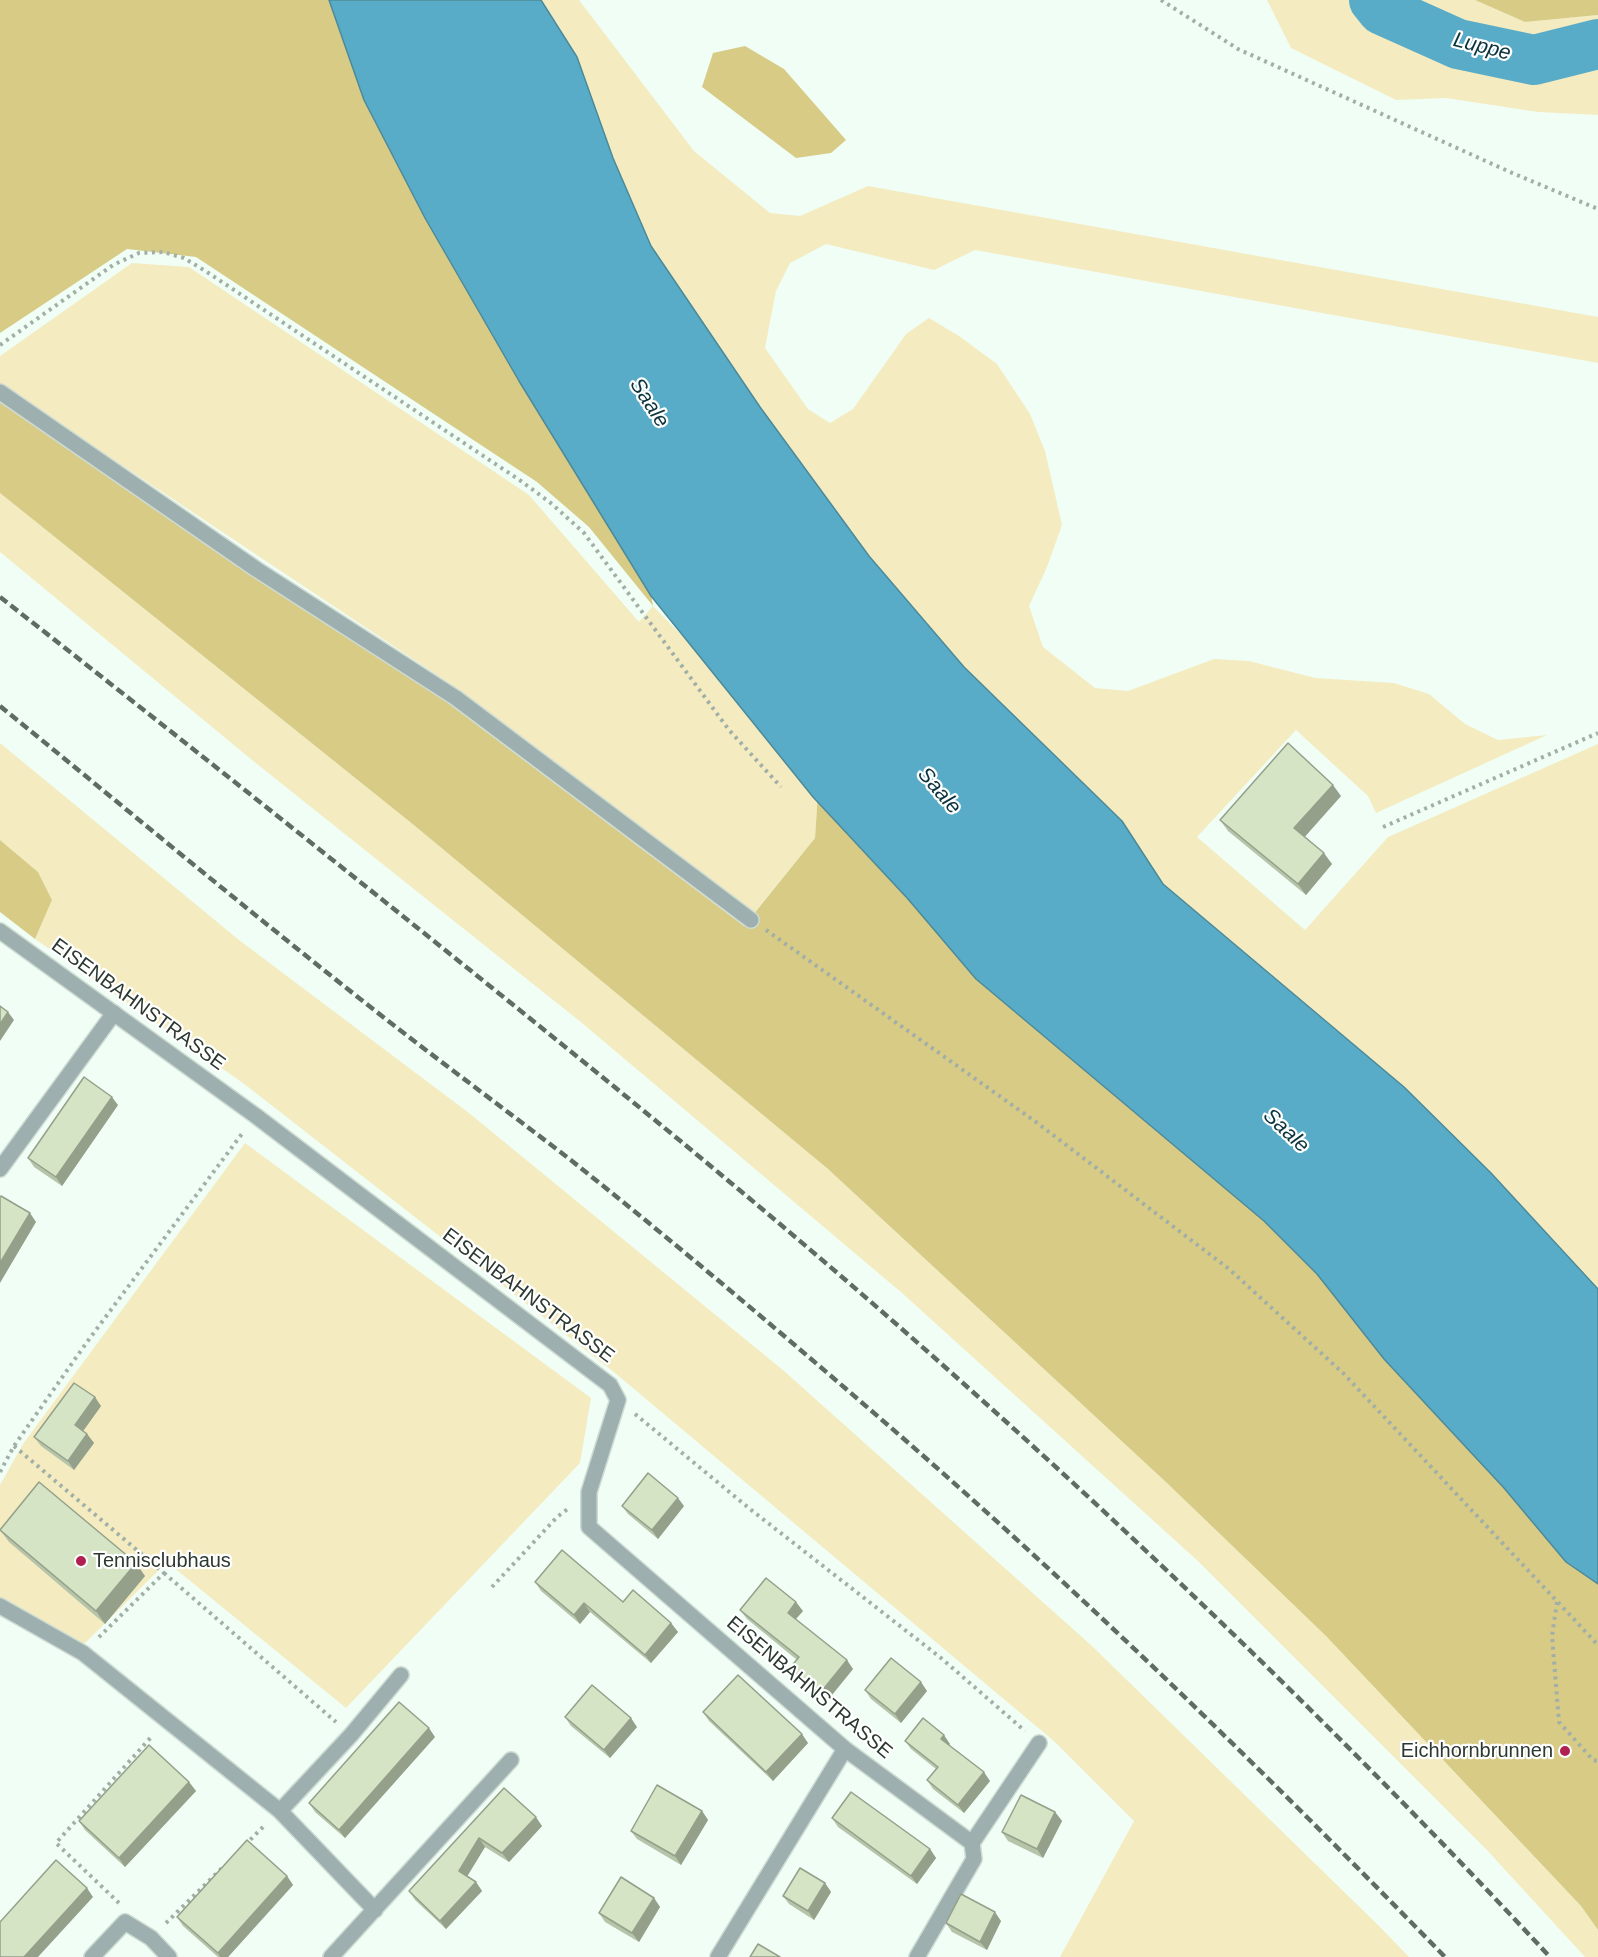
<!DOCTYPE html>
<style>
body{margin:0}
canvas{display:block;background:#f0fef6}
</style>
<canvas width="1598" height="1957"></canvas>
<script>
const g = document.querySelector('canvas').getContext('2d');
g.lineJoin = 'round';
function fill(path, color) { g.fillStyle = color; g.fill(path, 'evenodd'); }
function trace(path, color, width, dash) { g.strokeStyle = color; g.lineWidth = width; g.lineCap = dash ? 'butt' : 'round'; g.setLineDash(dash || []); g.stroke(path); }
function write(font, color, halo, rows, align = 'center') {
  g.font = font + ' Helvetica,sans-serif'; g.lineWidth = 4.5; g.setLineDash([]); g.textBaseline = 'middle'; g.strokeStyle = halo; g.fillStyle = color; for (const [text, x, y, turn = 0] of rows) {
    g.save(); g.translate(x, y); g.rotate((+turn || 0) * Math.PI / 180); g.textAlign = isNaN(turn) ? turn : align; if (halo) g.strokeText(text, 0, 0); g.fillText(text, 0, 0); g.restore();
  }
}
const green = new Path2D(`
 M541 0H579L694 151 770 213 800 216 868 186 1598 317V363L975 250 934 270 826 244 790 263 776 291 765 348 808 409 830 423 853 409 906 334 929 318 959 336 997 364 1030 414 1045 451 1062 525 1047 567 1029 606 1043 647 1095 688 1128 691 1214 659 1249 661 1315 678 1394 683 1429 694 1465 724 1498 740 1547 735 1376 813 1368 796 1296 730 1197 837 1305 930 1388 837 1598 744V1289L1491 1173 1404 1087 1163 884 1122 821 964 667 869 556 760 407 651 246 613 158 577 57Z
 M1267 0H1475L1525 22 1598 15V115L1538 112 1446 98 1396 100 1291 48Z
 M132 263 189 267 529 495 639 622 653 606 732 687 818 792 815 838 754 913 461 691 0 384V356Z
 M0 493 415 826 828 1169 1168 1484 1326 1636 1581 1906 1598 1930V1957H1585L1486 1849 1199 1562 902 1293 582 1023 252 760 0 552Z
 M0 743 239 940 469 1113 784 1371 1092 1646 1379 1926 1409 1957H1060L1134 1821 1055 1742 615 1373 243 1083 35 939 52 900 38 872 0 840Z
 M245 1143 591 1398 580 1463 346 1708 167 1562 84 1644 0 1597V1485L23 1444Z`);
const forest = new Path2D(`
 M0 0H329L364 100 425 218 651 595 653 606 589 527 537 482 196 257 127 249 0 333Z
 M1475 0H1598V15L1525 22Z
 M745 46 784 69 846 140 831 153 796 158 702 87 713 53Z
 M0 401 444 700 744 926 815 838 818 792 1281 1229 1598 1577V1930L1581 1906 1326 1636 1168 1484 828 1169 415 826 0 493Z
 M0 840 38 872 52 900 35 939 0 912Z`);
const water = new Path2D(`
 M329 0H541L577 57 613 158 651 246 760 407 869 556 964 667 1122 821 1163 884 1404 1087 1491 1173 1598 1289V1584L1566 1562 1504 1488 1384 1359 1317 1274 1264 1221 976 979 908 899 813 797 651 596 519 381 425 218 364 100Z`);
const river = new Path2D(`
 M1374 0 1382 10 1458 44 1534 60 1598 44`);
const path = new Path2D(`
 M1161 0 1238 49 1510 172 1598 209
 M0 345 113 265 139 253 163 252 184 258 207 272 521 481 552 504 584 533 729 730 781 787
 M1383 827 1598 733
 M766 930 1036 1122 1229 1269 1343 1373 1598 1645
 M635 1414 750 1509 941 1658 1025 1731
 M14 1446 164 1573 98 1638
 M0 1472 14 1446 87 1342 244 1131
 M164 1573 336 1722
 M492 1587 557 1517 569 1508
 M1557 1602 1552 1636 1559 1722 1593 1760 1598 1761
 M245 1845 265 1825
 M119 1903 56 1843 153 1735
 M166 1923 223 1867`);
const lane = new Path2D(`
 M0 392 256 569 456 698 751 920
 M0 1169 114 1013
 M972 1843 1039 1743`);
const street = new Path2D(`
 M0 931 256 1116 610 1385 618 1400 589 1492V1527L845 1749 972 1843 974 1859 917 1957
 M0 1606 83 1653 280 1811 375 1910
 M280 1811 351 1735 401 1675
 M92 1957 125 1922 151 1938 169 1957
 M331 1957 511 1760
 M718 1957 845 1749`);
const rail = new Path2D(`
 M0 597C166 727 331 858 496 991 625 1095 754 1200 879 1309 1112 1512 1339 1730 1550 1957
 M0 706C124 807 247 910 373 1009 439 1061 506 1110 572 1161 680 1247 785 1336 889 1426 1083 1594 1266 1773 1445 1957`);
const wall = new Path2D(`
 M1341 796 1304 837 1332 864 1306 895 1228 831 1220 820Z
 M118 1105 62 1186 34 1167 28 1158Z
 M101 1406 83 1431 87 1434 94 1443 74 1470 41 1446 34 1437Z
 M622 1506H684L658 1539 628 1514Z
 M0 1530 145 1576 105 1624 9 1542Z
 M535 1582 623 1602 671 1623 678 1632 651 1663 590 1612 580 1624 541 1591Z
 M740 1610 803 1611 796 1619 853 1669 827 1701 797 1677 790 1668 797 1660 747 1619Z
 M865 1690 927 1691 901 1723 871 1699Z
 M703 1712 808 1743 773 1781 709 1721Z
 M565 1717 637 1727 610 1758 571 1726Z
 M435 1737 345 1838 315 1812 309 1803Z
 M905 1741 950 1744 949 1745 990 1781 964 1813 933 1789 927 1780 936 1769 911 1749Z
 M189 1782 196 1791 125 1867 85 1830 79 1821Z
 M504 1788 542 1826 509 1862 485 1847 467 1876 476 1882 482 1891 446 1929 415 1900 409 1891Z
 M702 1811 708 1820 681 1865 637 1839 631 1831Z
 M1055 1812 1062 1821 1043 1858 1008 1841 1002 1832Z
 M832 1818 930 1849 936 1858 917 1884 838 1827Z
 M287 1876 293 1885 228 1957H218L183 1926 177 1917Z
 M825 1883 831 1892 814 1920 789 1904 783 1896Z
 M654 1898 660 1907 639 1942 605 1922 599 1913Z
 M1001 1921 987 1950 952 1932 946 1923Z`);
const shadedWall = new Path2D(`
 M1333 785 1341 796 1302 840 1294 828Z
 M1324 853 1332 864 1306 895 1298 884Z
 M8 1012 14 1020 0 1041V1024Z
 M112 1097 118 1105 62 1186 56 1177Z
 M30 1213 36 1222 0 1283V1263Z
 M95 1397 101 1406 81 1434 75 1425Z
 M87 1434 94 1443 74 1470 68 1461Z
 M678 1498 684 1506 658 1539 652 1530Z
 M136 1563 145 1576 105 1624 96 1611Z
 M796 1602 803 1611 794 1621 788 1613Z
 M584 1603 590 1612 580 1624 574 1615Z
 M671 1623 678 1632 651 1663 645 1655Z
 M847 1660 853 1669 827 1701 821 1692Z
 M921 1682 927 1691 901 1723 895 1714Z
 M631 1718 637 1727 610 1758 604 1750Z
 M429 1728 435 1737 345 1838 339 1830Z
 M802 1734 808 1743 773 1781 766 1772Z
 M944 1735 950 1744 947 1747 941 1739Z
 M984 1772 990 1781 964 1813 958 1805Z
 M189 1782 196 1791 125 1867 119 1858Z
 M702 1811 708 1820 681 1865 675 1856Z
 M1055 1812 1062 1821 1043 1858 1037 1849Z
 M536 1817 542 1826 509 1862 502 1853Z
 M479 1838 485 1847 465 1880 459 1871Z
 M930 1849 936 1858 917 1884 911 1876Z
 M287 1876 293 1885 228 1957H220L218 1953Z
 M476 1882 482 1891 446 1929 440 1921Z
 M825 1883 831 1892 814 1920 808 1911Z
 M87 1888 93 1897 38 1957H24Z
 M654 1898 660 1907 639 1942 632 1933Z
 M995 1912 1001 1921 987 1950 980 1942Z`);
const building = new Path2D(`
 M1288 743 1333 785 1294 828 1324 853 1298 884 1220 820Z
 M0 1006 8 1012 0 1024Z
 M84 1077 112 1097 56 1177 28 1158Z
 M1 1196 30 1213 0 1263V1197Z
 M74 1383 95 1397 75 1425 87 1434 68 1461 34 1437Z
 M648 1473 678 1498 652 1530 622 1506Z
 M39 1482 136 1563 96 1611 0 1530Z
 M562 1550 623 1602 633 1590 671 1623 645 1655 584 1603 574 1615 535 1582Z
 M766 1578 796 1602 788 1613 847 1660 821 1692 790 1668 799 1657 740 1610Z
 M891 1658 921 1682 895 1714 865 1690Z
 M738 1675 802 1734 766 1772 703 1712Z
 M592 1685 631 1718 604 1750 565 1717Z
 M399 1702 429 1728 339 1830 309 1803Z
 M923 1718 944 1735 941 1739 984 1772 958 1805 927 1780 938 1767 905 1741Z
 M149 1745 189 1782 119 1858 79 1821Z
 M657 1785 702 1811 675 1856 631 1831Z
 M504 1788 536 1817 502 1853 479 1838 459 1871 476 1882 440 1921 409 1891Z
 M851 1792 930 1849 911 1876 832 1818Z
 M1021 1795 1055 1812 1037 1849 1002 1832Z
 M247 1840 287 1876 218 1953 177 1917Z
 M56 1860 87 1888 24 1957H0V1922Z
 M800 1868 825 1883 808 1911 783 1896Z
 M621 1877 654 1898 632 1933 599 1913Z
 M961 1894 995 1912 980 1942 946 1923Z
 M758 1944 780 1957H750Z`);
const markers = [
 [81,1561,6,"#b02051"],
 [1565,1751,6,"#b02051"]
];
const streetNames = [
 ["EISENBAHNSTRASSE",138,1005,36],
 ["EISENBAHNSTRASSE",528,1296,37],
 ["EISENBAHNSTRASSE",809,1688,40]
];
const poiNames = [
 ["Tennisclubhaus",93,1561],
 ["Eichhornbrunnen",1553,1751,"right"]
];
const waterNames = [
 ["Luppe",1482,47,14],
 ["Saale",649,403,57],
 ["Saale",939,791,49],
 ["Saale",1286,1131,43]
];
fill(green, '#f4ecc0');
fill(forest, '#d7cb86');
fill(water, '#59acc7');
trace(water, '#4c8a9a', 1.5);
trace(river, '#59acc7', 50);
trace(lane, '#cddbd3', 18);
trace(street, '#cddbd3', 18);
trace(path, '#a1afa7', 4, [3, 4.5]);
trace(lane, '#9dafae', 15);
trace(street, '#9dafae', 15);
trace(rail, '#5f6c64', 4.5, [9, 4.5]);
fill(wall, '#b6c4a9');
fill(shadedWall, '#94a08a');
fill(building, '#d4e4c5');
trace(building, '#94a08a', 1.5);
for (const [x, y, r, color] of markers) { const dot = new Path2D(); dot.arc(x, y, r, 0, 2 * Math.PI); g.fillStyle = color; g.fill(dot); trace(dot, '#fff', 2); }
write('20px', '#2c3931', '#fff', streetNames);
write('20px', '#2c3931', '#fff', poiNames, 'left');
write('italic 21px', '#0a333e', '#fff', waterNames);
</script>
